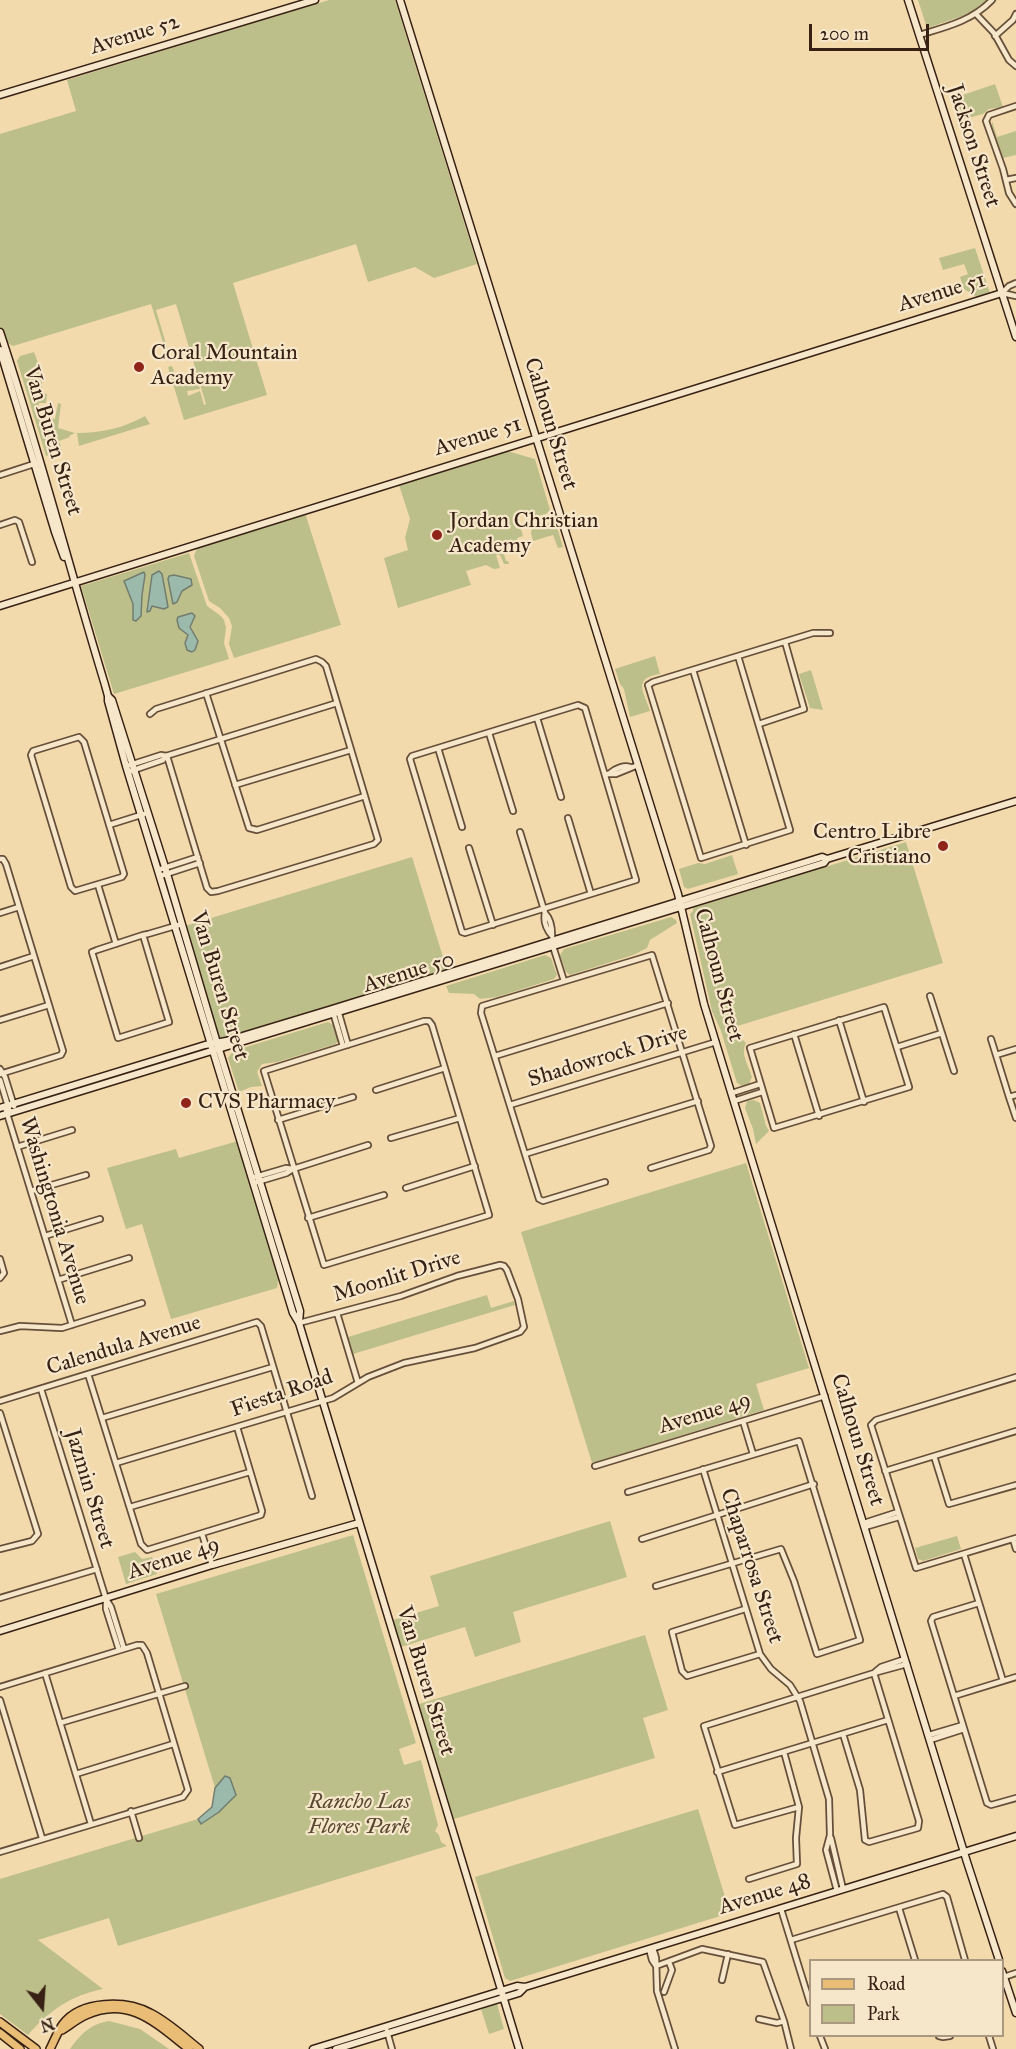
<!DOCTYPE html>
<style>
body{margin:0}
#map{position:relative;width:1016px;height:2049px;overflow:hidden;background:#f3daad;font-family:"IM FELL Great Primer",serif}
canvas{display:block}
.legend{position:absolute;left:809px;top:1959px;width:195px;height:78px;box-sizing:border-box;background:#f7e7ca;border:2px solid #aa9881;margin:0;padding:8px 10px;list-style:none;font-size:18px;color:#372114}
.legend li{display:flex;align-items:center;gap:12px;height:30px}
.legend b{width:30px;border:2px solid #aa9881}
.north{position:absolute;left:12px;top:1977px;width:60px;height:60px;-webkit-text-stroke:4px #f7e7ca;paint-order:stroke;rotate:163deg;font-size:16px;font-weight:700;line-height:24px;text-align:center;color:#372114}
.north::after{content:'';display:block;margin:auto;width:21px;height:27px;background:#372114;clip-path:polygon(50% 0,100% 100%,50% 72%,0 100%)}
.scale{position:absolute;left:809px;top:24px;width:120px;height:27px;box-sizing:border-box;border:3px solid #372114;border-top:0;padding-left:8px;font-size:18px;line-height:21px;white-space:nowrap;color:#372114;-webkit-text-stroke:4px #f7e7ca;paint-order:stroke}
</style>
<div id="map">
<canvas width="1016" height="2049"></canvas>
<ul class="legend">
<li><b style="height:8px;background:#eabd76"></b>Road</li>
<li><b style="height:16px;background:#bcbf89"></b>Park</li>
</ul>
<div class="north">N</div>
<div class="scale">200 m</div>
</div>
<script>
const g = document.querySelector('canvas').getContext('2d');
g.lineJoin = 'round';
function fill(path, color) { g.fillStyle = color; g.fill(path, 'evenodd'); }
function trace(path, color, width, dash) { g.strokeStyle = color; g.lineWidth = width; g.lineCap = dash ? 'butt' : 'round'; g.setLineDash(dash || []); g.stroke(path); }
function write(font, color, halo, rows, align = 'center') {
  g.font = font + ' "IM FELL Great Primer",serif'; g.lineWidth = 4.5; g.setLineDash([]); g.textBaseline = 'middle'; g.strokeStyle = halo; g.fillStyle = color; for (const [text, x, y, turn = 0] of rows) {
    g.save(); g.translate(x, y); g.rotate((+turn || 0) * Math.PI / 180); g.textAlign = isNaN(turn) ? turn : align; if (halo) g.strokeText(text, 0, 0); g.fillText(text, 0, 0); g.restore();
  }
}
const green = new Path2D(`
 M329 0H395L477 264 434 278 415 267 368 282 356 244 233 283 267 395 184 420 168 367 172 366 176 376 181 374 185 386 190 384 186 373 194 370 200 389 187 391 188 396 200 391 204 405 206 404 176 304 156 310 169 354 167 355 151 304 13 346 8 343 0 327V134L76 111 67 80Z
 M918 0H987L969 14 927 28Z
 M995 84 1003 107 989 109 983 114 961 120 954 98Z
 M992 121 997 137 1016 131V155L1003 158 992 126Z
 M975 248 990 293 977 297 964 289 960 277 968 274 964 264 943 270 939 258Z
 M34 352 43 376 41 393 47 394 46 403H39L37 415 55 419 58 403 61 404 58 428 75 433 69 436 70 437 59 441 62 451 46 456 17 361 20 356Z
 M145 416 150 424 79 446 77 433C102 433 123 428 145 416Z
 M507 451 535 459 550 510 546 514 530 518 525 514 519 516 518 519 523 536 517 538 521 549 504 554 506 561H508L509 564H504L500 555H496L500 568 494 569 486 565 466 571 471 585 398 608 384 558 408 550 405 538 410 519 399 485Z
 M305 513 341 625 234 658 229 644 232 626 229 618 220 608 209 601 194 556 198 546Z
 M550 523 557 527 563 547 558 548 553 535 533 541 531 533 532 529Z
 M189 553 207 606 221 616 224 620 226 628 224 643 229 659 114 694 81 586Z
 M655 656 660 674C632 678 644 692 650 711L630 717 624 689 620 684 615 669Z
 M811 670 823 710 810 708 799 674Z
 M906 842 943 963 731 1028 746 1043C740 1054 749 1066 752 1077L749 1084 742 1086 737 1083 721 1031 712 1011 690 914 693 911V908Z
 M732 855 738 874 688 889 684 887 679 869 698 863 705 864Z
 M412 857 447 970 220 1040 185 926Z
 M671 917 676 920 677 923 650 940 647 948 633 955 570 975 566 972 560 955 564 949Z
 M545 955 551 958 557 975 554 979 497 997 480 999 474 994 449 993 446 986Z
 M328 1022 333 1025 338 1040 336 1044 277 1062 262 1064 257 1072 262 1086 251 1087 239 1092 228 1058 233 1051Z
 M754 1100 760 1103 766 1126 769 1131 756 1144 753 1129 745 1108 747 1101Z
 M238 1141 279 1276 277 1288 171 1319 142 1224 126 1229 107 1168 176 1149 179 1158Z
 M746 1163 809 1368 756 1384 764 1410 592 1463 521 1232Z
 M487 1295 491 1308 514 1301 515 1305 353 1354 348 1337Z
 M610 1521 627 1577 513 1612 521 1642 475 1657 465 1627 401 1647 393 1620 439 1606 430 1576Z
 M353 1535 416 1743 399 1749 404 1765 421 1760 438 1825 435 1831 439 1835 441 1842 447 1846 118 1946 109 1918 38 1940 103 1989C72 1995 48 2011 28 2035L0 2014V1879L198 1819 201 1824 219 1812 226 1804 215 1788 156 1594Z
 M957 1536 961 1549 923 1561 918 1559 915 1548Z
 M135 1552 142 1559 152 1557 157 1574 126 1584 118 1557Z
 M645 1635 668 1710 643 1718 655 1758 454 1819 419 1704Z
 M698 1809 730 1913 510 1981 505 1978 475 1877Z
 M497 2004 504 2029 489 2034 481 2009Z
 M109 2021 140 2029 169 2049H70C81 2034 90 2024 109 2021Z`);
const water = new Path2D(`
 M159 571 162 574 168 607 164 609 152 606 150 611 147 612 152 575Z
 M144 572 145 575 142 595 141 616 136 621 133 620V604L124 581Z
 M174 575 191 579 192 585 182 591 177 602 173 604 168 579 169 576Z
 M192 613 195 616 190 627 198 641 195 650 192 652 187 650 185 643 188 635 179 628 177 620 178 617Z
 M225 1776 230 1778 236 1795 219 1812 201 1824 198 1819 212 1807 215 1788Z`);
const street = new Path2D(`
 M976 14 994 33 1009 60 1016 66
 M919 35C946 27 972 21 992 0
 M995 36 1013 20 1016 14
 M1016 106 989 115 986 121 1003 169 1009 193 1016 204
 M1006 180 1016 178
 M1016 283 1009 286 1002 293 1016 296
 M0 475 37 463
 M0 525 15 520 19 522 32 562
 M738 656 790 830 701 858 648 685 653 682 813 633H830
 M693 670 746 845
 M206 693 249 828 257 830 365 796
 M578 705 585 708 636 880 465 933 462 932 410 759 412 756Z
 M150 714 156 709 316 659 322 662 326 666 378 840 374 844 218 891 211 892 207 888 167 756
 M537 718 561 797
 M759 724 804 709 785 642
 M489 733 513 811
 M79 737 84 742 124 874 122 877 75 891 71 887 31 755 33 751Z
 M438 748 462 827
 M130 765 161 755 166 756 337 703
 M128 772 163 760 166 756
 M610 773C616 768 624 765 630 767
 M606 774H616L638 765
 M235 785 351 750
 M568 818 591 894
 M109 825 144 814
 M520 832 545 913C543 922 546 929 552 936
 M469 848 493 925
 M0 859H3L6 864 63 1051 61 1055 0 1074
 M158 870 198 857
 M160 876 200 863
 M98 885 116 944
 M0 913 19 907
 M545 913C551 919 552 927 552 935
 M143 935 169 1022 118 1038 92 952 97 950 143 935 148 934 182 924
 M552 943 564 981
 M0 967 34 956
 M930 996 954 1071
 M884 1007 909 1087 774 1128 750 1048Z
 M338 1010 348 1045
 M333 1012 343 1046
 M0 1020 49 1005
 M839 1020 864 1102
 M424 1021H429L432 1025 489 1215 324 1265 264 1071Z
 M794 1034 819 1116
 M991 1039 996 1055
 M897 1047 942 1033
 M495 1056 668 1003
 M0 1069 5 1077 14 1106
 M0 1080 10 1113
 M376 1090 445 1068
 M732 1093 760 1084
 M1016 1095 1009 1097 1016 1118
 M1009 1097 996 1055 1016 1049
 M734 1101 762 1092
 M510 1105 716 1042
 M5 1107 72 1325
 M278 1120 353 1097
 M391 1138 460 1118
 M17 1147 72 1130
 M525 1154 698 1101
 M252 1178 286 1168 293 1169
 M257 1182 287 1173 293 1169 368 1145
 M605 1182 543 1201 539 1199 481 1013 482 1006 652 955 711 1146 709 1150 651 1168
 M406 1188 475 1166
 M31 1191 86 1175
 M308 1218 384 1195
 M45 1236 100 1219
 M0 1259 4 1273 0 1278
 M58 1280 129 1258
 M337 1313 358 1383
 M0 1331 20 1326 62 1328 142 1303
 M88 1374 141 1544 147 1550 261 1515 262 1511 237 1427
 M1016 1377 876 1420 871 1425 916 1568 1016 1538
 M41 1389 106 1599 111 1607 124 1649
 M0 1401 257 1322 261 1326 312 1496
 M0 1413 38 1534 32 1541 0 1549
 M102 1418 273 1367
 M743 1421 753 1454
 M934 1456 949 1504 1016 1485
 M116 1463 333 1398 368 1377 404 1363 475 1348 520 1332 524 1327 518 1299 507 1270 504 1266 500 1265 457 1276 401 1296 299 1323
 M595 1466 825 1396
 M703 1469 760 1654 771 1669 790 1685 800 1701 829 1799 830 1835 826 1850 837 1891
 M885 1471 1016 1431
 M628 1492 799 1441 860 1640 817 1654 794 1581 781 1549 656 1586
 M130 1507 250 1472
 M864 1523 898 1512
 M865 1527 899 1517
 M202 1534 212 1565
 M642 1539 814 1484
 M1013 1539 1016 1549
 M964 1554 1003 1681
 M0 1598 97 1569
 M106 1602V1609L119 1650
 M979 1603 933 1617 931 1621 987 1803 991 1805 1016 1798
 M745 1609 672 1632 682 1671 687 1676 760 1654
 M875 1672 881 1667 905 1659
 M45 1673 91 1824
 M0 1687 137 1645H142L147 1653 188 1790 183 1797 0 1852
 M954 1696 1016 1677
 M0 1700 42 1838
 M60 1723 185 1686
 M843 1734 860 1790 865 1840 869 1842 918 1828 919 1821 874 1673
 M929 1735 963 1725
 M930 1740 964 1729
 M717 1772 888 1720
 M76 1774 173 1744
 M799 1807 735 1825 704 1726 874 1673 907 1664
 M131 1811 139 1838
 M831 1838 843 1889
 M749 1879 797 1864 796 1838 799 1807 784 1752
 M899 1908 915 1960
 M781 1909 810 2003
 M791 1940 943 1894 947 1897 965 1960
 M653 1948 656 1958 657 1991 675 2049
 M649 1949 652 1960 656 1966
 M656 1966 702 1949 763 1962 784 2021 791 2049
 M1004 1977 1016 1973
 M722 1980 728 1954
 M664 1992 672 1970 669 1962
 M759 2019 777 2023 784 2021
 M387 2031 392 2049
 M820 2036 825 2049
 M939 2036 943 2037 950 2036
 M989 2036 993 2049`);
const secondary = new Path2D(`
 M400 0 678 894 704 1004 967 1862 999 1960
 M908 0 1016 337
 M0 95 315 0
 M0 332C39 449 69 567 105 685L108 696 112 700 165 867 217 1043 300 1311 299 1323
 M0 350 55 532 64 557
 M0 606 1002 293
 M108 696V701L126 766 293 1313 299 1323 519 2049
 M0 1108 205 1045 226 1041 332 1009 822 857 827 859
 M0 1116 824 863 827 859 1016 801
 M0 1631 212 1565 359 1523
 M1002 1971 1016 2013
 M313 2049 517 1986 525 1987 1016 1836
 M336 2049 519 1993 525 1987`);
const primary = new Path2D(`
 M0 2022 36 2049
 M62 2030C70 2025 77 2019 86 2015 129 1995 157 2024 189 2049
 M0 2033 20 2049
 M50 2049C54 2041 58 2031 63 2024 81 2000 126 2000 150 2013 168 2022 184 2037 199 2049`);
const markers = [
 [139,367,6,"#8f2418"],
 [437,535,6,"#8f2418"],
 [943,846,6,"#8f2418"],
 [186,1103,6,"#8f2418"]
];
const streetNames = [
 ["Avenue 52",135,35,-17],
 ["Jackson Street",973,146,72],
 ["Avenue 51",942,293,-17],
 ["Calhoun Street",550,424,73],
 ["Avenue 51",478,437,-17],
 ["Van Buren Street",52,441,73],
 ["Avenue 50",409,973,-17],
 ["Calhoun Street",718,975,75],
 ["Van Buren Street",219,986,73],
 ["Shadowrock Drive",608,1057,-17],
 ["Washingtonia Avenue",54,1211,73],
 ["Moonlit Drive",397,1277,-17],
 ["Calendula Avenue",124,1346,-17],
 ["Fiesta Road",282,1394,-19],
 ["Avenue 49",705,1414,-17],
 ["Calhoun Street",857,1440,73],
 ["Jazmin Street",89,1489,73],
 ["Avenue 49",174,1559,-18],
 ["Chaparrosa Street",751,1566,72],
 ["Van Buren Street",425,1681,73],
 ["Avenue 48",765,1895,-17]
];
const poiNames = [
 ["Coral Mountain",151,354],
 ["Academy",151,379],
 ["Jordan Christian",449,522],
 ["Academy",449,547],
 ["Centro Libre",931,833,"right"],
 ["Cristiano",931,858,"right"],
 ["CVS Pharmacy",198,1103]
];
const parkNames = [
 ["Rancho Las",359,1803],
 ["Flores Park",359,1828]
];
fill(green, '#bcbf89');
fill(water, '#9bbaac');
trace(water, '#737d6f', 1.5);
trace(street, '#664f3a', 8);
trace(secondary, '#372114', 9);
trace(primary, '#372114', 10);
trace(street, '#f7e7ca', 4.5);
trace(secondary, '#f7e7ca', 6);
trace(primary, '#eabd76', 7);
for (const [x, y, r, color] of markers) { const dot = new Path2D(); dot.arc(x, y, r, 0, 2 * Math.PI); g.fillStyle = color; g.fill(dot); trace(dot, '#f7e7ca', 2); }
write('22px', '#372114', '#f7e7ca', streetNames);
write('22px', '#372114', '#f7e7ca', poiNames, 'left');
write('italic 22px', '#584831', '#f7e7ca', parkNames);
</script>
